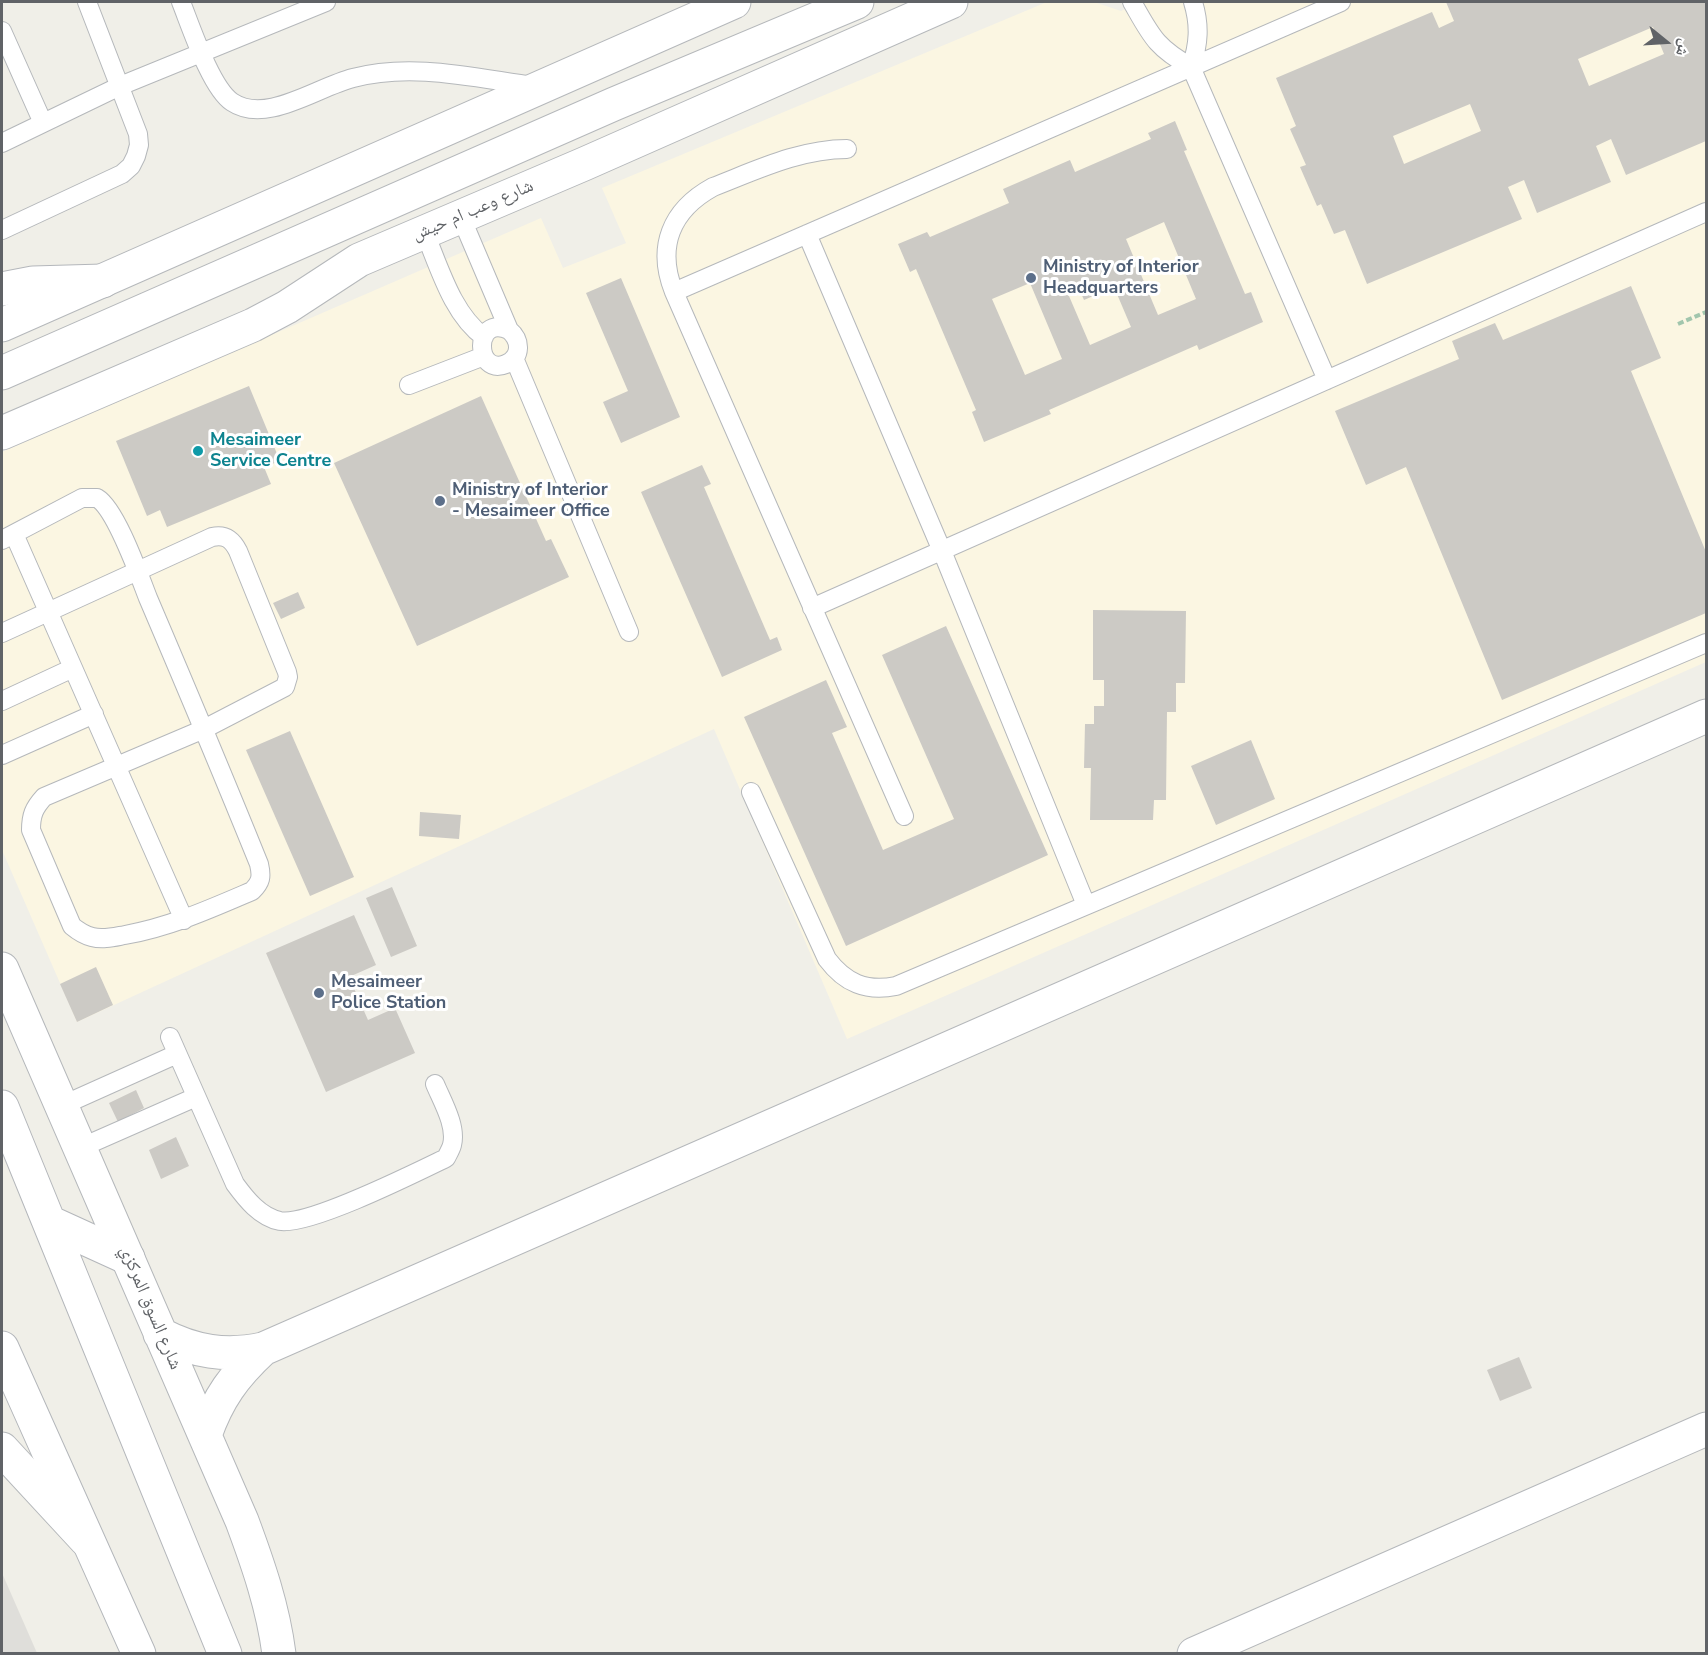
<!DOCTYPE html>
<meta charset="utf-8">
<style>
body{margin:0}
#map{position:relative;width:1708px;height:1655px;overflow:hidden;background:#f0efe8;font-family:"Nunito Sans","Noto Naskh Arabic",sans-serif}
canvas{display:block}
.frame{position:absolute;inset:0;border:3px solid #606367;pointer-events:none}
.north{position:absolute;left:1636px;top:12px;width:60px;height:60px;-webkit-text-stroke:4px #fff;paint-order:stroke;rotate:108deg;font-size:16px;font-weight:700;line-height:24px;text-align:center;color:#606367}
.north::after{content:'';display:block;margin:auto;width:21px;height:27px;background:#606367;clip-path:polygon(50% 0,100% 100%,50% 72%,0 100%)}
</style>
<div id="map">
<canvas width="1708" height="1655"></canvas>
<div class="frame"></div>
<div class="north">ش</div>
</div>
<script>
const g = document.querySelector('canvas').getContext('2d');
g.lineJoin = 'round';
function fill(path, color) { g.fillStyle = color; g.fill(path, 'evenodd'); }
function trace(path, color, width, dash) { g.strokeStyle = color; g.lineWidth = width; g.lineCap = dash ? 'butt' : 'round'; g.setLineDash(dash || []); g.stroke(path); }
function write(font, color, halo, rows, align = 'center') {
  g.font = font + ' "Nunito Sans","Noto Naskh Arabic",sans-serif'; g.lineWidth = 6; g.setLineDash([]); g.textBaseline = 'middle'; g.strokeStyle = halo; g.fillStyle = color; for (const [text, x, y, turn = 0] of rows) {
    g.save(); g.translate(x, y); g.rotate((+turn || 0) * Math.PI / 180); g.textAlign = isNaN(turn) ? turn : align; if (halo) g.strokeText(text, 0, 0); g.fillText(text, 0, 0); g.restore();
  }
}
const commercial = new Path2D(`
 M1047 2H1094L1121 11 1139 2H1706V662L847 1039 714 729 77 1022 2 850V452L541 218 563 268 626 243 602 188Z`);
const industrial = new Path2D(`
 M2 1573 37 1653H2Z`);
const building = new Path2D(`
 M1446 2H1706V141L1626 175 1611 139 1596 146 1611 182 1537 213 1524 180 1508 187 1522 219 1367 284 1345 230 1334 234 1321 204 1317 206 1300 167 1306 165 1290 129 1296 126 1276 78 1432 12 1439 28 1454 21ZM1653 27 1664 54 1589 86 1578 59ZM1470 104 1481 131 1404 164 1393 136Z
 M1175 121 1187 150 1184 151 1245 294 1251 292 1263 322 1199 350 1197 345 1049 410 1051 414 984 442 972 412 976 410 916 269 910 272 898 244 927 232 930 237 1009 203 1003 189 1070 160 1075 172 1151 139 1148 133ZM1164 222 1196 299 1158 315 1126 239ZM1030 283 1062 359 1025 375 992 299ZM1077 284 1084 300 1114 287 1131 327 1090 345 1066 289Z
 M621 278 680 417 621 443 603 402 628 391 586 293Z
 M1631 286 1661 358 1631 371 1706 552V613L1502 700 1406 467 1366 485 1335 411 1459 359 1452 341 1495 323 1503 340Z
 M249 386 280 461 264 467 271 484 167 527 160 510 147 516 116 441Z
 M481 396 546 541 551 539 569 577 417 646 334 463Z
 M702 465 711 484 704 487 770 640 777 637 782 650 722 677 641 492Z
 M298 592 305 608 281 619 273 603Z
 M1093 610 1186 611 1185 683H1176V712H1167L1166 800H1154L1153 820H1090L1091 768H1084L1085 724H1094V706H1104V680H1093Z
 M946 626 1048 855 846 946 744 717 826 680 847 727 832 733 883 850 954 819 882 655Z
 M290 731 354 877 310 896 246 750Z
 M1251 740 1275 799 1216 825 1191 766Z
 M420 812 461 815 459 839 419 836Z
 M392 887 417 946 391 957 366 898Z
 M354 915 376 965 349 977 368 1020 395 1008 415 1053 326 1092 266 953Z
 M96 967 113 1005 77 1022 60 984Z
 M136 1090 144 1108 118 1122 109 1103Z
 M176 1137 189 1166 161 1179 149 1150Z
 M1519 1357 1532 1388 1500 1401 1487 1370Z`);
const path = new Path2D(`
 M1678 324 1706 312`);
const lane = new Path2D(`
 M181 2C191 27 211 88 232 102 266 125 317 87 353 78 412 62 475 78 534 86
 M1132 2C1151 35 1155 47 1191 67L1327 380
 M2 31 43 123
 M1191 67C1199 44 1200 25 1193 2
 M2 143 120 86 326 2
 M847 149C800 149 757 170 713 187 671 210 656 247 674 292L904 816
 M461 217 509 330C521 340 522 357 506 364 475 377 472 314 509 330
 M2 230 122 174 131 166 136 156 139 145 138 134 87 2
 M424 231C439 266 452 314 484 337
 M807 234 942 551 1086 905
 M674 292 1341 2
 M514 358 629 632
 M409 385 484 356
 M14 534 184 920
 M2 540 82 498H97C116 509 139 575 148 598 186 687 223 775 259 864 262 877 261 882 252 891 210 909 170 927 125 935 114 937 103 940 92 937 84 935 78 931 72 926L31 830C31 815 34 808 44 797L204 729 285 687 288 677 287 672 238 551C232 539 225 534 212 537L2 633
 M812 608 1706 212
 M2 701 73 668
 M2 755 94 714
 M751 792 827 959C845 983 866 992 896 986L1706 643
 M170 1037 235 1184C246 1199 260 1217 280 1221 309 1226 415 1173 446 1158 448 1154 451 1149 452 1145 457 1126 442 1101 435 1084
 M61 1106 177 1054
 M80 1148 196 1097`);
const street = new Path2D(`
 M2 325 734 2
 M2 373 614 104 857 2
 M2 433 253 325 287 307 359 260 584 164 951 2
 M2 969 242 1521C258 1564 273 1607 279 1654
 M160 1334C194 1352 226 1357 263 1349L1706 716
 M205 1435C218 1398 234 1376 263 1349
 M2 1449 86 1540
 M1194 1654 1706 1429`);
const secondary = new Path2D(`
 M2 289 33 283 103 281
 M2 1107 225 1654
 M49 1222 128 1258
 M2 1348 139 1654`);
const markers = [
 [1031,278,6,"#5c6f8a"],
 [198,451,6,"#0f9aa8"],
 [440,501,6,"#5c6f8a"],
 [319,993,6,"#5c6f8a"]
];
const streetNames = [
 ["شارع وعب ام حيش",473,211,-23],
 ["شارع السوق المركزي",150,1308,67]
];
const serviceNames = [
 ["Ministry of Interior",1043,268],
 ["Headquarters",1043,289],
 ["Ministry of Interior",452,491],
 ["- Mesaimeer Office",452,512],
 ["Mesaimeer",331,983],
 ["Police Station",331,1004]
];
const cultureNames = [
 ["Mesaimeer",210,441],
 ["Service Centre",210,462]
];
fill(commercial, '#fbf6e2');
fill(industrial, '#dfdeda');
fill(building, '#cccac5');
trace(lane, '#b5b8bb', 20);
trace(street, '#b5b8bb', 35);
trace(secondary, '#b4b7bb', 35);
trace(path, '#a1c6ad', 4, [6, 3]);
trace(lane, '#fff', 18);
trace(street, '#fff', 33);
trace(secondary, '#fff', 33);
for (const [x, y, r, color] of markers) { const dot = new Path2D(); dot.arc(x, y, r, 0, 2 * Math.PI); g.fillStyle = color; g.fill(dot); trace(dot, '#fff', 2); }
write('18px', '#606367', '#fff', streetNames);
write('bold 18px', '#4e5e75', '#fff', serviceNames, 'left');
write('bold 18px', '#0d838f', '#fff', cultureNames, 'left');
</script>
